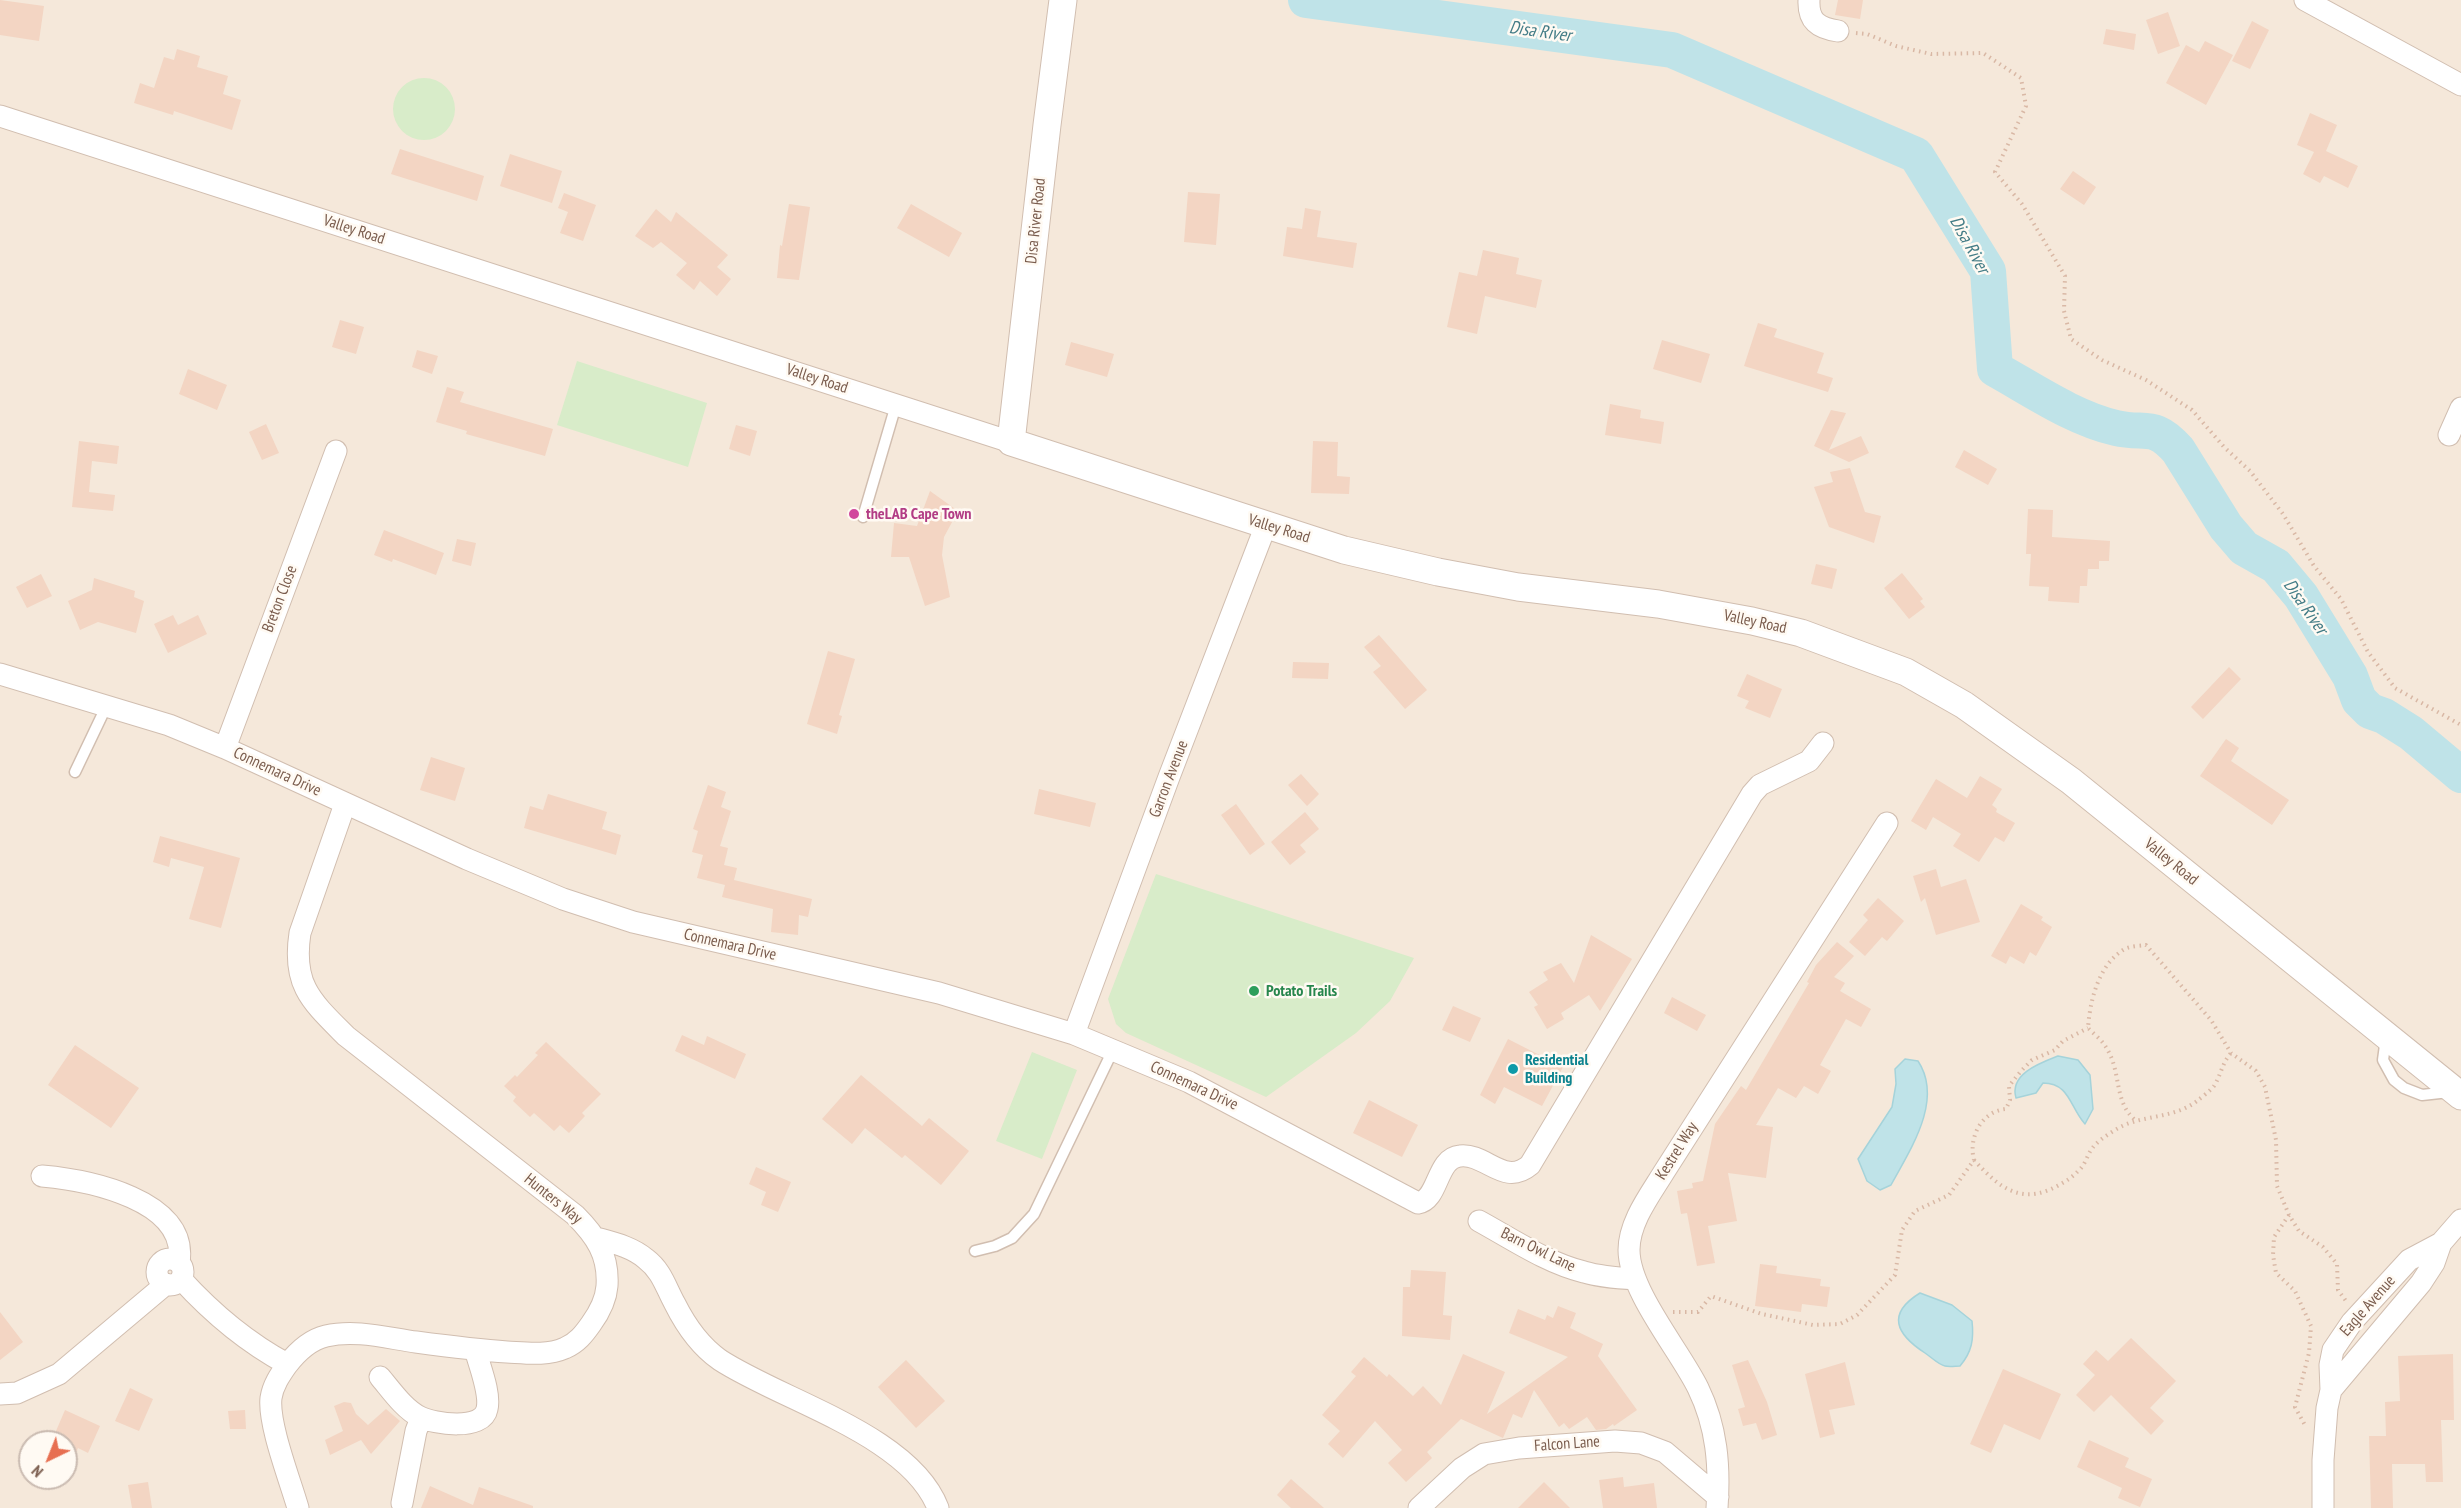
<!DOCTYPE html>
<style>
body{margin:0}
#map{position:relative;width:2461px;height:1508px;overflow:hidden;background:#fdf6ec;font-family:"PT Sans Narrow",sans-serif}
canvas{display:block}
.north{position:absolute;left:18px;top:1430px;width:60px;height:60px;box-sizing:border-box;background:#fffaf3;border:2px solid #cabbb1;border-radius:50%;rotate:223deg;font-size:16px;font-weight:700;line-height:24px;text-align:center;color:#7a5c4d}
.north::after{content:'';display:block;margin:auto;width:21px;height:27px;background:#e76f51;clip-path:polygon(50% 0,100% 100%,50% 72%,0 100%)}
</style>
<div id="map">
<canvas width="2461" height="1508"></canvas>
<div class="north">N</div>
</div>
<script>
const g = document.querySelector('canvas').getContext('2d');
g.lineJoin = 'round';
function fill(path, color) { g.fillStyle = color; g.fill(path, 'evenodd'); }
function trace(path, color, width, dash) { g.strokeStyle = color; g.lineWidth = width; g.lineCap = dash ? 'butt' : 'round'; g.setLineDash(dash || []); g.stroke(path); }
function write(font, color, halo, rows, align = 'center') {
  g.font = font + ' "PT Sans Narrow",sans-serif'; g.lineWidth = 5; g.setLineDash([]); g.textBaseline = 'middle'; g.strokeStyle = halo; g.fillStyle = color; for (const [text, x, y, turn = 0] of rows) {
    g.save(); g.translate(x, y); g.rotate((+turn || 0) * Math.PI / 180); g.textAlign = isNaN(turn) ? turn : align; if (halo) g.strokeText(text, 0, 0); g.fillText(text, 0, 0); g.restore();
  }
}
const residential = new Path2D(`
 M0 0H2461V1508H0ZM30 1442H66V1478H30Z`);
const green = new Path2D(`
 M393 109a31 31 0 1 1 62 0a31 31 0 1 1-62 0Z
 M577 361 707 403 688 467 557 425Z
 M1156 874 1414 958 1390 1001 1356 1033 1266 1097 1126 1033 1116 1024 1108 999Z
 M1032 1052 1077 1070 1042 1159 996 1141Z`);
const water = new Path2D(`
 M2058 1056 2078 1060 2090 1075 2093 1109 2085 1124C2070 1108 2070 1083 2043 1083L2036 1093 2016 1098C2009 1074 2040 1063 2058 1056Z
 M1905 1059 1918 1061C1944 1100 1910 1150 1891 1185L1880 1190 1867 1181 1858 1159 1892 1107 1896 1084 1895 1069Z
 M1920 1293 1952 1305 1972 1321C1974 1339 1972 1352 1960 1366 1956 1366 1949 1367 1945 1366 1939 1365 1931 1357 1925 1353 1896 1334 1886 1314 1920 1293Z`);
const river = new Path2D(`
 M1306 0 1672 50 1916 155 1988 271 1995 369C2033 390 2073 418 2116 428 2146 435 2153 422 2178 450L2226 527 2244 548 2276 566 2301 596 2350 676 2359 700 2370 711 2384 716 2411 733 2461 775`);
const building = new Path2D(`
 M0 0 44 6 39 41 0 35Z
 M1838 0H1863L1860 19 1835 15Z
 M2168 12 2180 46 2158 54 2146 20Z
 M2252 21 2269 30 2250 69 2232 61Z
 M2106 29 2136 34 2134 50 2103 44Z
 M2205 41 2233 55 2206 105 2166 83 2186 45 2199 52Z
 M177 49 200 56 197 67 228 76 223 94 241 100 232 130 174 111 173 115 134 103 140 83 154 88 164 57 174 60Z
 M2310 113 2337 125 2326 151 2358 166 2348 188 2324 176 2320 183 2303 174 2314 152 2297 145Z
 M400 149 484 176 477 201 391 174Z
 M510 154 562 171 552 203 500 186Z
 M2073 171 2096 187 2084 205 2060 189Z
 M1188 192 1220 194 1216 245 1184 242Z
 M564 193 596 205 583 241 560 233 568 212 558 208Z
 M789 204 810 207 799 280 777 278 780 245 782 246Z
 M911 204 962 233 949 257 897 228Z
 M1305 208 1321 211 1317 237 1357 243 1353 268 1283 256 1287 227 1302 229Z
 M656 209 671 222 676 212 728 255 717 267 731 279 717 296 700 281 694 290 676 275 687 263 661 242 653 248 635 236Z
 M1483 250 1519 258 1516 274 1542 280 1536 308 1485 296 1477 334 1447 327 1459 272 1477 276Z
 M340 320 364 327 356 354 332 347Z
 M1758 323 1777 329 1774 337 1824 353 1817 373 1833 378 1828 392 1744 366Z
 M1662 340 1710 354 1701 383 1653 369Z
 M1071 342 1114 354 1107 377 1065 365Z
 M417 350 438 356 432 374 412 367Z
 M188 369 227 385 217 410 179 394Z
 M447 387 464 392 460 402 553 429 545 456 466 434 467 431 436 422Z
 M1610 404 1641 410 1640 418 1664 422 1661 444 1605 435Z
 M1831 410 1846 413 1829 450 1861 436 1869 453 1849 462 1814 446Z
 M266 424 279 453 262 460 249 432Z
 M736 425 757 431 750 456 729 449Z
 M79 441 119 446 117 464 92 461 89 492 115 495 113 511 72 507Z
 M1313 441 1338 442 1337 476 1350 477 1349 494 1311 493Z
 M1964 450 1997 469 1988 485 1955 467Z
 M1850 468 1865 512 1881 516 1874 543 1829 527 1814 487 1833 482 1830 472Z
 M930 491 958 511 944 537 942 555 950 597 925 606 909 557H891L894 523 917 526Z
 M2028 509 2053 510 2052 537 2110 541 2109 561H2099V569H2088L2087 586H2080L2079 603 2048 601 2049 587 2029 586 2031 554H2026Z
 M384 530 444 553 436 575 393 559 392 562 374 555Z
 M457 539 476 543 471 566 452 561Z
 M1816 564 1837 569 1832 589 1811 584Z
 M1902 573 1923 599 1920 601 1925 607 1909 619 1884 588Z
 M41 574 52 596 27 608 16 587Z
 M94 578 135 591 134 597 144 601 136 633 98 622 80 630 68 601 92 590Z
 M173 615 178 625 198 615 207 634 168 653 154 624Z
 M1379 635 1427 690 1405 709 1373 672 1381 666 1364 647Z
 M828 651 855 659 839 715 842 716 837 734 807 724Z
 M1293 662 1329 663 1328 679 1292 678Z
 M2229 667 2241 679 2203 719 2191 707Z
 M1747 674 1782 689 1770 718 1745 708 1749 701 1737 696Z
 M2226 739 2239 748 2231 761 2289 800 2272 825 2200 776Z
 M431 757 465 768 455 801 420 790Z
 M1301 774 1319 794 1307 806 1288 785Z
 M1980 776 2002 789 1992 805 1997 809 1996 812 2015 823 2004 842 1995 837 1979 862 1953 846 1961 834 1933 817 1926 830 1911 821 1936 779 1967 798Z
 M708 785 726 792 721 807 731 811 720 846 728 848 724 865 737 868 734 880 812 899 808 917 799 915 798 935 771 932 773 909 722 897 725 885 697 878 703 855 692 852 698 831 693 829Z
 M1039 789 1096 803 1090 827 1034 814Z
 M548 794 607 812 602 829 621 835 616 855 524 828 530 806 543 810Z
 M1236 804 1265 844 1250 855 1221 815Z
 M1305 812 1319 829 1300 845 1306 852 1290 865 1271 842Z
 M160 836 240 858 221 928 189 919 204 867 171 858 169 867 153 862Z
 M1936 869 1941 887 1966 879 1980 922 1936 935 1925 898 1921 902 1913 876Z
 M1878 898 1904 921 1887 941 1882 937 1865 956 1849 942 1868 920 1863 915Z
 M2021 904 2043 917 2041 920 2052 927 2036 956 2030 952 2024 964 2010 956 2006 964 1991 956Z
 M1591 935 1632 959 1600 1011 1589 995 1561 1013 1564 1019 1547 1029 1534 1007 1538 1005 1529 992 1548 980 1543 972 1561 963 1574 983Z
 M1837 942 1854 956 1834 977 1845 983 1840 991 1871 1009 1861 1027 1846 1019 1820 1065 1831 1071 1818 1094 1804 1086 1796 1098 1778 1088 1756 1125 1773 1127 1766 1178 1728 1173 1737 1221 1708 1226 1715 1263 1697 1266 1687 1213 1681 1214 1677 1191 1693 1188 1692 1183 1703 1181 1715 1124 1741 1086 1746 1090 1809 983 1807 982 1816 965Z
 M1672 997 1706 1015 1697 1031 1664 1013Z
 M1453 1006 1481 1018 1470 1042 1442 1030Z
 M682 1035 704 1045 707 1036 746 1054 735 1079 675 1051Z
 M1508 1039 1563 1067 1542 1106 1504 1087 1495 1104 1480 1095Z
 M546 1042 601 1094 582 1113 585 1116 569 1133 560 1125 554 1131 534 1113 530 1117 513 1101 516 1097 504 1086 515 1075 517 1077 538 1055 535 1053Z
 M75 1045 139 1088 111 1128 48 1085Z
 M861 1075 922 1126 929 1118 969 1151 941 1185 905 1155 902 1158 865 1128 852 1144 822 1119Z
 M1369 1100 1418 1125 1402 1157 1353 1133Z
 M756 1167 791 1182 778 1212 761 1205 766 1192 749 1184Z
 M1760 1264 1777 1266 1776 1273 1821 1279 1820 1286 1830 1287 1827 1307 1802 1304 1801 1312 1755 1306Z
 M1411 1270 1446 1272 1443 1315 1452 1316 1450 1340 1402 1336 1403 1287H1410Z
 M1558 1306 1576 1313 1570 1328 1603 1344 1598 1356 1637 1410 1614 1426 1613 1424 1606 1429 1596 1430 1587 1417 1569 1429 1564 1423 1559 1427 1534 1390 1522 1418 1513 1414 1503 1438 1461 1419 1427 1452 1432 1458 1406 1482 1388 1463 1402 1450 1375 1421 1343 1458 1328 1444 1340 1431 1322 1415 1356 1376 1351 1372 1364 1357 1387 1377 1389 1374 1413 1396 1423 1386 1441 1405 1463 1354 1505 1372 1487 1414 1568 1357 1509 1333 1518 1309 1545 1320 1547 1315 1553 1318Z
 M0 1312 23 1342 0 1360Z
 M2131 1338 2176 1381 2150 1408 2164 1421 2151 1435 2111 1395 2094 1412 2076 1395 2095 1375 2083 1364 2096 1350 2108 1361Z
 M2453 1354 2454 1420H2441L2443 1482H2426L2425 1464H2392L2393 1508H2371L2369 1436H2386L2385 1402 2400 1401 2398 1356Z
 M906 1360 945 1401 916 1428 878 1387Z
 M1748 1360 1767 1402 1777 1435 1762 1440 1756 1423 1743 1426 1738 1409 1745 1407 1732 1365Z
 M1845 1362 1855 1405 1829 1410 1835 1434 1820 1438 1805 1374Z
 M2003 1369 2061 1394 2040 1440 2004 1424 1991 1453 1970 1444Z
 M130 1388 153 1399 139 1431 115 1421Z
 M344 1402 351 1403 356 1414 368 1425 386 1409 400 1421 371 1454 361 1440 330 1455 325 1440 343 1431 334 1406Z
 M65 1410 100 1426 88 1453 78 1448 66 1476V1442L53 1438Z
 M245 1410 246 1429H230L228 1411Z
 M2089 1440 2129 1458 2125 1467 2152 1479 2140 1507 2118 1498 2122 1488 2077 1467Z
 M1623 1477 1624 1487 1654 1483 1657 1508H1603L1599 1480Z
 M1291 1479 1324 1508H1291L1277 1495Z
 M148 1482 152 1508H132L128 1485Z
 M1544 1482 1570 1508H1518Z
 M430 1486 473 1505 479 1487 533 1506V1508H421Z`);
const path = new Path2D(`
 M1856 33 1867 34 1896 46 1931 54 1983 53 2021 78 2026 106 1995 172 2022 204 2065 276 2064 311 2071 339 2102 360 2146 380 2192 410 2224 447 2250 471 2283 514 2314 566 2341 599 2368 652 2395 688 2461 725
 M2134 1119C2114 1101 2121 1071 2107 1049 2103 1041 2094 1034 2088 1028 2090 1001 2098 966 2123 950 2129 946 2139 946 2146 945L2211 1020 2231 1053 2256 1071 2265 1087 2276 1140 2277 1186 2289 1215 2299 1231 2323 1247 2337 1264 2338 1290 2346 1301
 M1974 1160C1996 1184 2016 1203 2049 1190 2060 1185 2071 1179 2079 1170 2085 1165 2087 1156 2091 1150 2097 1141 2106 1136 2115 1130 2140 1114 2172 1120 2197 1101 2202 1097 2210 1091 2214 1086 2221 1075 2222 1063 2231 1053
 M2289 1215 2274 1237 2273 1255 2276 1273 2295 1291 2311 1326 2309 1353 2295 1407 2306 1427
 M1673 1312H1698L1711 1296 1762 1314 1813 1325 1840 1324 1857 1315 1895 1275 1902 1230 1915 1211 1949 1195 1974 1160C1968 1137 1982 1111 2006 1109L2010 1100 2009 1086 2021 1071 2032 1060 2055 1050 2063 1041 2088 1028`);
const service = new Path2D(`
 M863 517 896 405
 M75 772 107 705
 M2386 1038 2383 1060 2394 1080 2404 1088 2422 1095 2449 1092
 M975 1251 995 1246 1012 1238 1034 1214 1113 1050`);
const minor = new Path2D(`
 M1809 0C1808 21 1818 28 1838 31
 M2305 0 2461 85
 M0 116 1011 442
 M2449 435 2461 408
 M0 674 169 725 225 748 467 859 563 899 633 922 939 993 1074 1034 1189 1082 1418 1203C1439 1200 1436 1158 1460 1156 1486 1153 1504 1187 1530 1165L1752 794 1760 785 1809 761 1823 743
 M225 748 336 451
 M1074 1034 1169 777 1266 525
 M42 1176C88 1180 189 1200 179 1262
 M1479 1221C1512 1239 1547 1263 1584 1272 1601 1277 1618 1278 1635 1279
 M596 1238C614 1243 632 1247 646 1259 662 1271 666 1288 675 1304 686 1326 700 1346 720 1360 783 1401 910 1435 938 1508
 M157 1272a13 13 0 1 1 26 0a13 13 0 1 1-26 0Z
 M181 1279C211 1312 248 1343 287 1364
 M380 1377C391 1390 404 1409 420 1417 434 1424 483 1431 487 1409 491 1393 479 1365 475 1349
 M2331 1390 2421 1283 2434 1263 2441 1243 2461 1220
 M0 1394 17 1393 59 1374 166 1284
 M402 1503 416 1431 421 1418
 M298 1508C290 1480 268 1424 271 1398 273 1385 280 1375 287 1365 297 1352 309 1340 326 1336 355 1329 387 1338 416 1342 446 1346 476 1350 507 1352 526 1353 547 1356 565 1348 577 1343 584 1334 591 1324 599 1313 606 1299 607 1286 609 1255 596 1236 575 1215L346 1036C311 1001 292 985 300 933L345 804
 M1419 1508 1462 1468 1484 1454 1519 1448 1615 1441 1641 1443 1665 1452 1718 1497
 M1717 1508C1720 1466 1717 1427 1698 1388 1680 1351 1629 1291 1629 1250 1629 1222 1650 1195 1664 1172L1887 823
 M2323 1508V1460L2327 1408 2331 1390 2330 1365 2333 1350 2352 1322 2409 1260 2441 1243`);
const tertiary = new Path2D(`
 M1063 0 1047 125 1011 442 1344 550 1438 572 1518 587 1658 604 1752 621 1801 633 1906 672 1964 705 2071 781 2461 1096`);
const markers = [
 [854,514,6,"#d1479c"],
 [1254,991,6,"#2e9e5b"],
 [1513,1069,6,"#0f9aa8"]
];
const streetNames = [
 ["Disa River Road",1036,221,-84],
 ["Valley Road",354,230,18],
 ["Valley Road",817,379,18],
 ["Valley Road",1279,529,17],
 ["Breton Close",280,599,-69],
 ["Valley Road",1755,622,12],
 ["Connemara Drive",277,772,25],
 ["Garron Avenue",1169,779,-69],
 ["Valley Road",2171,862,39],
 ["Connemara Drive",730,945,13],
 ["Connemara Drive",1194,1086,25],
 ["Kestrel Way",1677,1151,-58],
 ["Hunters Way",553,1199,39],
 ["Barn Owl Lane",1538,1250,26],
 ["Eagle Avenue",2368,1306,-49],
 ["Falcon Lane",1567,1444,-4]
];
const hotelNames = [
 ["theLAB Cape Town",866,514]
];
const leisureNames = [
 ["Potato Trails",1266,991]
];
const cultureNames = [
 ["Residential",1525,1060],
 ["Building",1525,1078]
];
const waterNames = [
 ["Disa River",1540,32,8],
 ["Disa River",1969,245,61],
 ["Disa River",2305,607,55]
];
fill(residential, '#f5e8da');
fill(green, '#d8ecc9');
fill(water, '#bfe3e8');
trace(water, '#a5d3da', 1.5);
trace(river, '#bfe3e8', 36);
fill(building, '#f3d5c3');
trace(service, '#d1beb0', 13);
trace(minor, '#d1beb0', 23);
trace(tertiary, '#d1beb0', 29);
trace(path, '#d9b8a5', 4, [1.5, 4.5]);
trace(service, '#fff', 10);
trace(minor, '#fff', 21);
trace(tertiary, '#fff', 27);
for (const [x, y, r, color] of markers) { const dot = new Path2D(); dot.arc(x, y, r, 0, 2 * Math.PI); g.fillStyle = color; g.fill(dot); trace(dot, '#fffaf3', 2); }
write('16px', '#7a5c4d', '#fffaf3', streetNames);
write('bold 16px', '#b23c85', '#fffaf3', hotelNames, 'left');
write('bold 16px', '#27864d', '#fffaf3', leisureNames, 'left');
write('bold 16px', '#0d838f', '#fffaf3', cultureNames, 'left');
write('italic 18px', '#437c86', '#fffaf3', waterNames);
</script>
